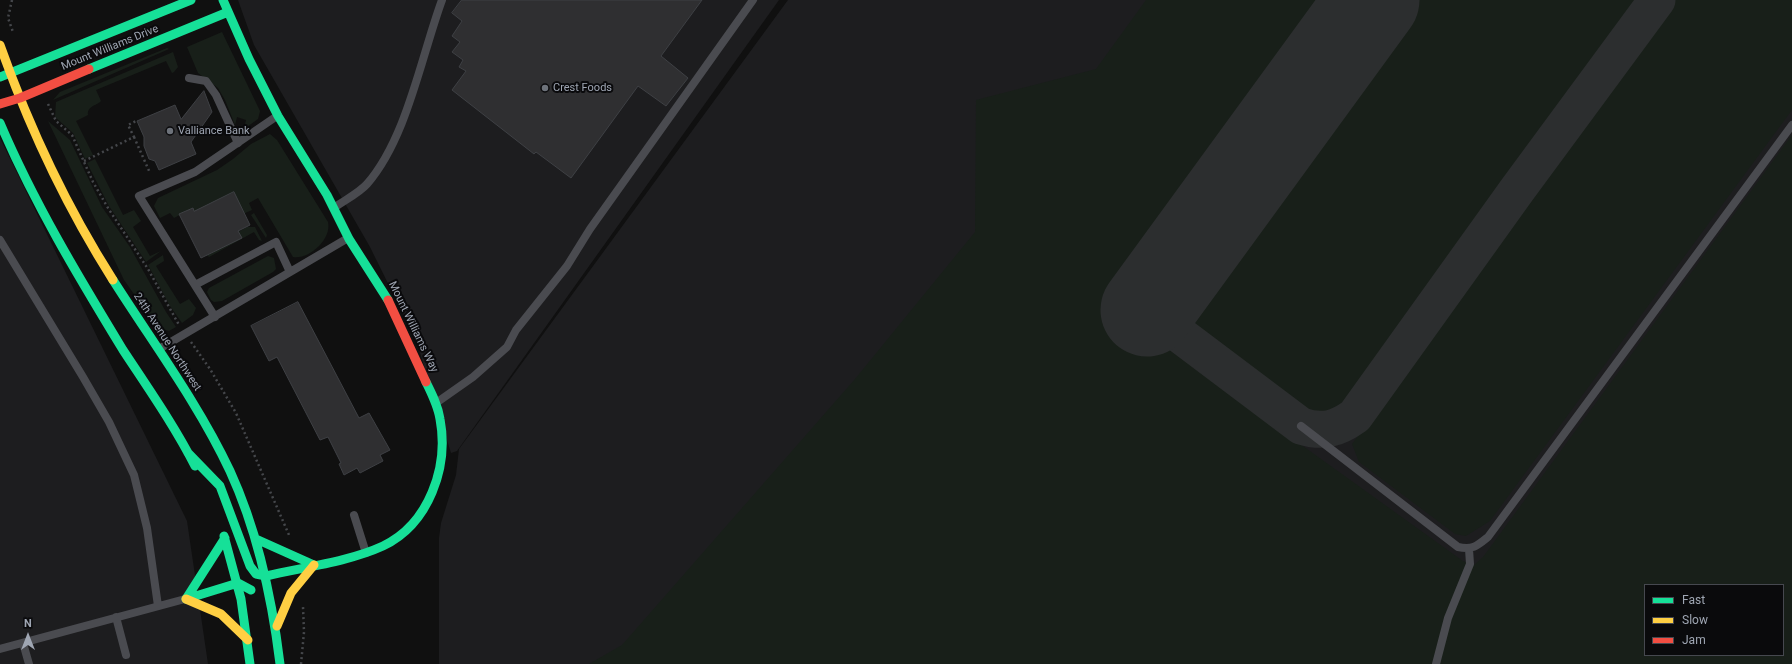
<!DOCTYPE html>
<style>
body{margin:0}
#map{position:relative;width:1792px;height:664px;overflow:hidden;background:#101010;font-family:Roboto,sans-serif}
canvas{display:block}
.legend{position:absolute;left:1644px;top:584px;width:140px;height:72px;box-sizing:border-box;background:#0a0a0c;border:1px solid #46484f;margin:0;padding:5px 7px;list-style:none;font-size:12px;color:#9fa6b3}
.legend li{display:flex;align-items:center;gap:8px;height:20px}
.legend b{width:20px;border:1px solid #46484f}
.north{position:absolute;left:8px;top:616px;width:40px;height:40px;-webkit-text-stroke:3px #0a0a0c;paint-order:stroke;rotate:0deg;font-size:11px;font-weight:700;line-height:16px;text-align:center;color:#9fa6b3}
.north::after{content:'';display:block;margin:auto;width:14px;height:18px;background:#9fa6b3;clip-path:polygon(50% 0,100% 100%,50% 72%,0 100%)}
</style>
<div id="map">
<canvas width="1792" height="664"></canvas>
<ul class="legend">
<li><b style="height:5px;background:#16e098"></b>Fast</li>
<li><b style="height:5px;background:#ffcf43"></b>Slow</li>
<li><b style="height:5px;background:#f24e42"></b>Jam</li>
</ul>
<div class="north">N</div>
</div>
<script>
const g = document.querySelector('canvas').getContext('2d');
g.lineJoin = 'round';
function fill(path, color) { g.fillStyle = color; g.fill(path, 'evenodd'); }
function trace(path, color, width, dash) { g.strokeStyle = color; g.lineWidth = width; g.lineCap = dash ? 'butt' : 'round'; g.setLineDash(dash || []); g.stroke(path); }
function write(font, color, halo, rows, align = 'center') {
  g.font = font + ' Roboto,sans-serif'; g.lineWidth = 4; g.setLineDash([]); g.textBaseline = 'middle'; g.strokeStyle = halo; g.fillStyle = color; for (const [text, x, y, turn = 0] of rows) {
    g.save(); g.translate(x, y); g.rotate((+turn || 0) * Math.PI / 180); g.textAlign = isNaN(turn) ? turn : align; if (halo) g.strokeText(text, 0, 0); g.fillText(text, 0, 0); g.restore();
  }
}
const built = new Path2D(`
 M238 0H779L457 451 451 453 416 340 370 247 254 45Z
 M788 0H1792V664H439V538L441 523 456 475 459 449ZM1645 585H1783V655H1645Z
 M0 138 187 521 208 664H0Z`);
const green = new Path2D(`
 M1146 0H1335L1105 315 1156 351 1161 344 1463 561 1474 565 1483 557 1792 135V664H589L622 645 855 379 975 232 976 100 1096 69ZM1645 585H1783V655H1645Z
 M1413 0H1642L1345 406C1332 418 1320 423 1304 413L1205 341C1193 329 1192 315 1195 298Z
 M1674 0H1792V110L1490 521 1466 536 1455 534 1359 462 1352 444Z
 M222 32 260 111 258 119 244 129 246 120 237 117 235 125 225 100 218 88 198 73 187 47Z
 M167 48 169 49 53 100 60 92Z
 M173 52 178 67 174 72 172 73 166 61 96 90 101 101C96 106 87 106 88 115L76 121 93 155 85 159 73 133 55 117 56 102Z
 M48 121 70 140 102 207 130 247 166 312 176 327 169 331 158 328 124 280Z
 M270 134 277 140 328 222C332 240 308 260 293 257L258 198 249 203 252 210 243 214 194 213 191 209 174 218 170 213 160 218 154 206 158 198 217 170 233 159 251 144Z
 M95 159 123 215 134 210 141 221 133 227 150 256 161 251 146 262 109 206 87 163Z
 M254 213 267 235 266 238 251 215Z
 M247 227H255L262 241 259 240 254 232 209 257 207 255 238 238 236 233Z
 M163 255 164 261 156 266 180 304 189 299 196 308 193 315 182 323 170 306 148 265Z
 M268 256 274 258 276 269 273 272 222 301 214 302 211 300 207 292 209 288Z`);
const taxiway = new Path2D(`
 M1147 310 1301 426C1323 433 1337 429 1355 416L1517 190 1657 0`);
const runway = new Path2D(`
 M1147 310 1373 0`);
const building = new Path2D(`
 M462 0H702L661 56 688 78 666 106 638 86 571 178 536 152 534 154 452 90 466 71 459 67 463 60 452 52 460 42 452 36 462 21 452 13Z
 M204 91 212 112 191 142 196 154 159 170 155 161 149 159 144 146V137L137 121 175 105 181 119Z
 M234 192 250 225 238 231 242 238 201 258 179 214 193 208 194 211Z
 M298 302 359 418 369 413 390 450 380 455 383 461 360 473 357 468 344 475 339 464 341 463 328 437 320 440 277 357 269 361 251 326Z`);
const path = new Path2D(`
 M12 0 8 18 13 32
 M48 104 56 121 72 135 93 182 108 208 148 269 179 325
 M134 137 150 173
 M84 161 134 137 128 125 136 121
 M191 342 210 369 236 413 289 535
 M301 664 304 632 303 607`);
const lane = new Path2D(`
 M189 78 206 81 216 95 238 143
 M335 207C345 200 359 193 367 184 407 138 421 57 442 0
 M0 240 83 377 109 422 134 475 147 528 158 606
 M195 285 276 242 290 272
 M215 317 139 196 195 172 277 116
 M159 349 348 238
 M436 403 473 377 507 347 516 330 567 266 590 229 753 0
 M1301 426 1458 547C1473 550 1477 546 1488 537L1792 125
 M354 515 366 553
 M116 617 126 655
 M23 643 29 664
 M0 649 185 599
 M1436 664 1448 618 1470 564 1469 549`);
const fast = new Path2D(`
 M223 0 249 59 278 116 327 195 349 239 388 300
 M89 69 228 12
 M0 77 191 0
 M0 123C34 203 78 276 123 350 148 388 174 425 195 466
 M113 280C153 343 198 403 230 471 258 532 272 598 280 664
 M188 453 220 486 250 566 256 574 266 576C304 567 348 562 383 546 429 524 449 467 440 419 438 406 432 394 426 382
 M224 536 241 599 250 664
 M256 539 314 565
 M186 599 238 583 251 590
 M186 599 225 538`);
const slow = new Path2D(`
 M0 45C29 127 66 206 113 280
 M186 599 221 614 248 640
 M277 626 291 593 314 565`);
const jam = new Path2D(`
 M0 104 20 98 89 69
 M388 300 426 382`);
const markers = [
 [545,88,4,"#6d727a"],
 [170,131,4,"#6d727a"]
];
const streetNames = [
 ["Mount Williams Drive",110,48,-22],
 ["Mount Williams Way",413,327,64],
 ["24th Avenue Northwest",167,342,57]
];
const poiNames = [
 ["Crest Foods",553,88],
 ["Valliance Bank",178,131]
];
fill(built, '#1d1d1f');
fill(green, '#181f19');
trace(taxiway, '#2c2e2f', 37);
trace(runway, '#2c2e2f', 93);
fill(building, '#2f2f31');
trace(building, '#3e4044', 1);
trace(path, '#45474b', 2.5, [2, 3]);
trace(lane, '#4a4b50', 8);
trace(fast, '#16e098', 9);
trace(slow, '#ffcf43', 9);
trace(jam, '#f24e42', 9);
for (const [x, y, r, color] of markers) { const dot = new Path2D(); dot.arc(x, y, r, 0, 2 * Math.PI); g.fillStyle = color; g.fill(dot); trace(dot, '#0a0a0c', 1.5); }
write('11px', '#9fa6b3', '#0a0a0c', streetNames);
write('11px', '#9fa6b3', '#0a0a0c', poiNames, 'left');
</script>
